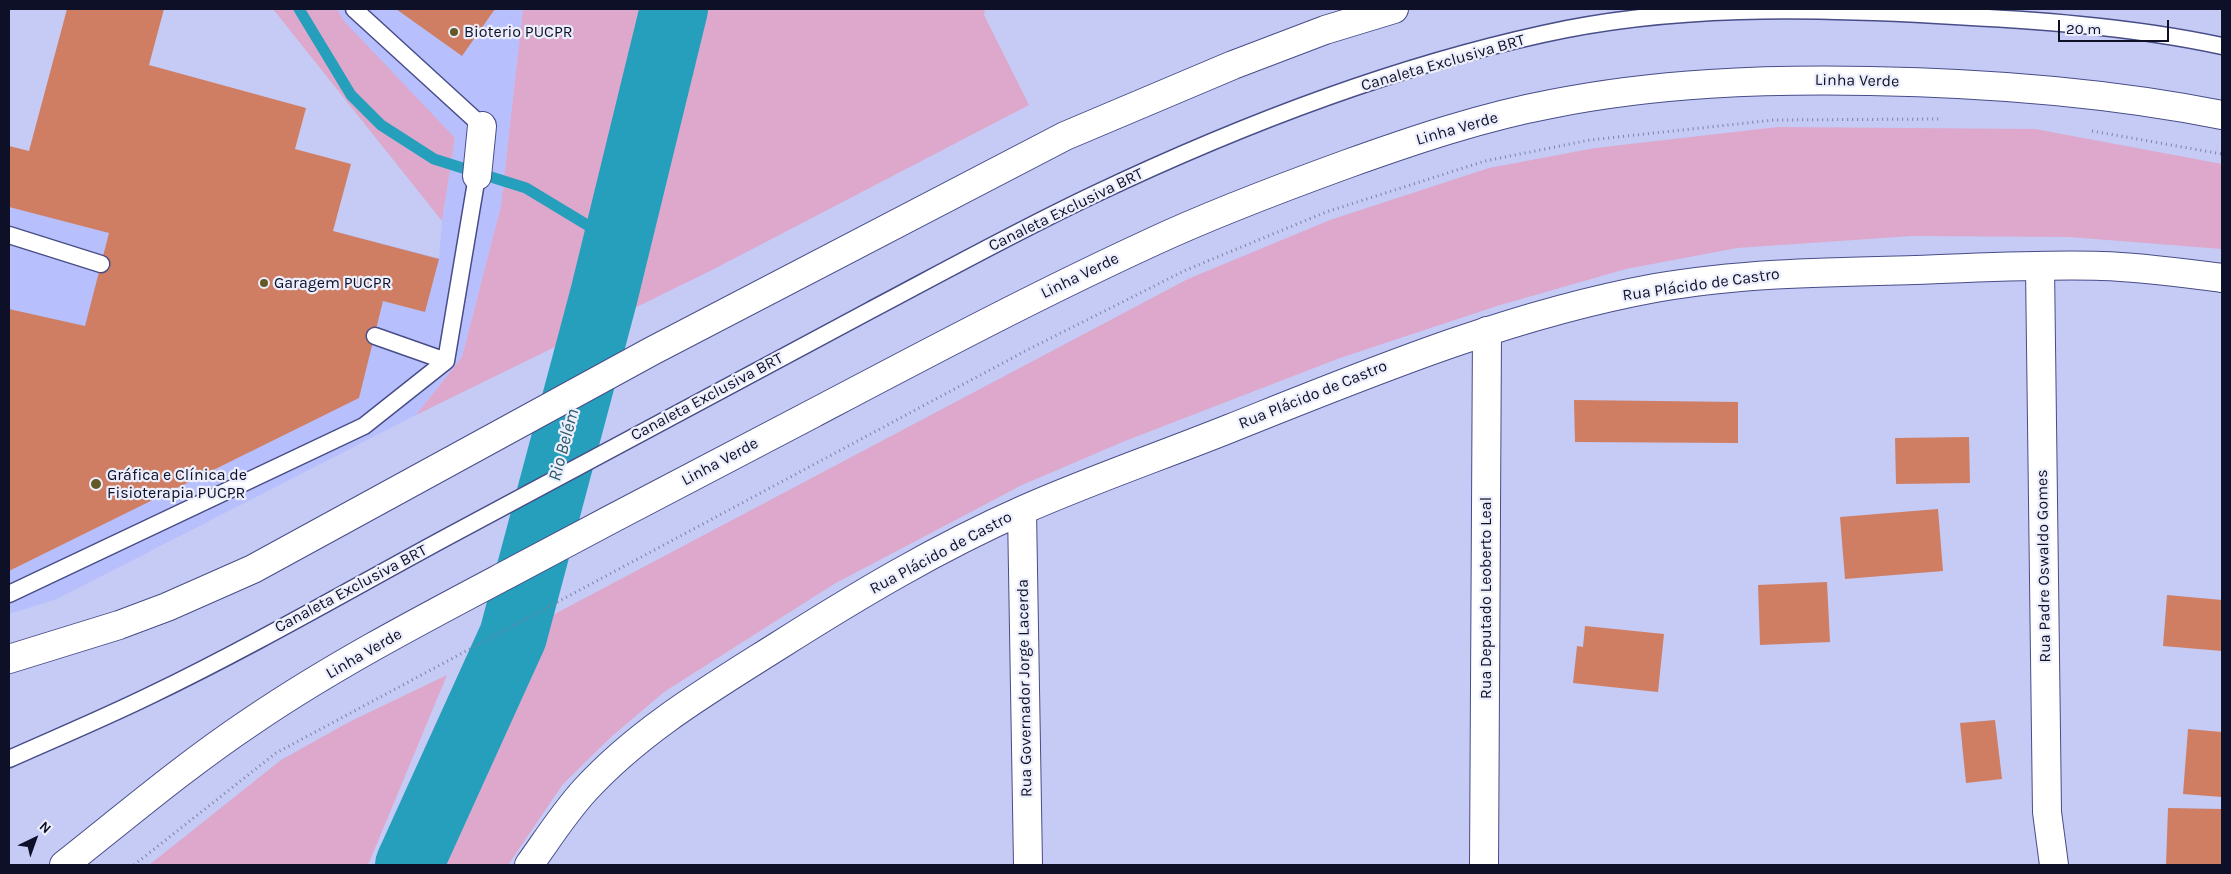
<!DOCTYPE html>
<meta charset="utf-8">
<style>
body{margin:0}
#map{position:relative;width:2231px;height:874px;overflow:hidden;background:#c5cbf5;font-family:Karla,sans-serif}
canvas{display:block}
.frame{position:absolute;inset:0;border:10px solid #0e1028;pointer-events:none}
.north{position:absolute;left:10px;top:814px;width:50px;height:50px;-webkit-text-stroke:4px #eceefc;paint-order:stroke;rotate:42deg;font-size:14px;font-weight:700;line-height:20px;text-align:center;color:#0e1028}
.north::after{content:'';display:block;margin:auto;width:18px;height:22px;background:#0e1028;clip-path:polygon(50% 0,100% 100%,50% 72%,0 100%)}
.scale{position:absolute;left:2058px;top:20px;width:111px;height:22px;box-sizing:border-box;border:2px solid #0e1028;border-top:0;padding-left:6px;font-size:15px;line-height:18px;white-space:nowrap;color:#0e1028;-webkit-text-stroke:4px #eceefc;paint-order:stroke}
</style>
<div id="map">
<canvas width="2231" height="874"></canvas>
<div class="frame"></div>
<div class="north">N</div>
<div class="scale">20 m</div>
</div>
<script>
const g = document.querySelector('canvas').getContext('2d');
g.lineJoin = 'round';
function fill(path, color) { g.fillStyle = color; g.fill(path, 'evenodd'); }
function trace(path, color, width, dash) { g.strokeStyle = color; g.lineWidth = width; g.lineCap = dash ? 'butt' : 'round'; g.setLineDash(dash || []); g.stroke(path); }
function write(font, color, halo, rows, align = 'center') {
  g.font = font + ' Karla,sans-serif'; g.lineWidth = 4.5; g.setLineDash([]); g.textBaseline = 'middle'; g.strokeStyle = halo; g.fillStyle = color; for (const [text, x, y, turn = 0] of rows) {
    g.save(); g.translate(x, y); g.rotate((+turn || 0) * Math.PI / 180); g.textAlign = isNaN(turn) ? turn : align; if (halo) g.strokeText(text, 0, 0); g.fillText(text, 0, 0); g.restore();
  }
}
const built = new Path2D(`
 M323 9H523L501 206 462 357 416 415 57 599 9 614V149L439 258 442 221 455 138Z`);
const green = new Path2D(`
 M273 9H337L344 21 455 138 442 221Z
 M523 9H985L984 15 1029 105 712 270 416 415 462 357 501 206Z
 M1778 127 2035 129 2222 164V249L2069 237 1912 236 1737 248 1626 269 1497 306 1340 358 1125 441 1022 485 834 584 664 692 611 737 563 784 508 865H434L513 636 1188 279 1330 220 1489 168 1595 148Z
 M447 675 368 865H149L281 760 349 722Z`);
const stream = new Path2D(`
 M299 9 351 95 381 125 434 159 526 188 617 243`);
const river = new Path2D(`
 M409 865 513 636 604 295 674 9`);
const building = new Path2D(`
 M67 9H164L149 65 306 108 295 149 351 164 333 231 439 259 425 312 383 301 359 398 9 571V309L85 326 109 233 9 207V146L29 151Z
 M396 9H495L462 56Z
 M1574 400 1738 402V443L1575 442Z
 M1969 437 1970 483 1896 484 1895 438Z
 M1938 509 1943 571 1845 579 1840 517Z
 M1827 582 1830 642 1760 645 1758 585Z
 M2167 595 2222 600V651L2163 646Z
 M1585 626 1664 634 1658 692 1573 683 1577 646 1583 647Z
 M1995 720 2002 779 1966 783 1960 723Z
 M2188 729 2222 732V797L2183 794Z
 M2168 808 2222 809V865H2166Z`);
const path = new Path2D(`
 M2092 131 2222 154
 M134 865 276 753 1029 349 1186 270 1326 212 1485 161 1590 140 1774 120 1942 119`);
const lane = new Path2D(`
 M354 9 482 126
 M9 235 101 264
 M375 336 446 361 477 176
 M9 594 364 426 446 361
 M9 759C56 738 104 718 151 695 251 647 349 590 447 537 587 461 728 386 869 311 943 272 1017 231 1093 195 1236 127 1388 68 1543 34 1672 5 1806 8 1937 15 2032 20 2129 26 2222 46`);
const street = new Path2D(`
 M477 176 482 126
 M2040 267 2047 812 2054 865
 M1484 865 1487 331`);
const secondary = new Path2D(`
 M1022 511 1028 865
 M529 865C547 840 564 813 585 790 640 730 710 689 778 646 857 596 937 548 1023 510 1091 480 1161 456 1231 428 1369 373 1508 315 1655 288 1741 273 1828 272 1915 270 1977 268 2040 264 2102 266 2142 267 2182 273 2222 278`);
const highway = new Path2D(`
 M9 659 119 625 167 607 253 569 652 351 1065 136 1233 65 1325 30 1394 9
 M64 865C126 816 186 765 252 721 333 666 421 620 508 574 609 520 710 467 812 414 924 355 1035 296 1150 243 1214 213 1281 188 1347 164 1414 140 1482 117 1551 104 1656 83 1763 79 1870 81 1988 83 2106 92 2222 115`);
const markers = [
 [454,32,5,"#635926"],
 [264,283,5,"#635926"],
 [96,484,6,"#635926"]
];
const poiNames = [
 ["Bioterio PUCPR",464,32],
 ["Garagem PUCPR",274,283],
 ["Gráfica e Clínica de",107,475],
 ["Fisioterapia PUCPR",107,493]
];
const streetNames = [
 ["Canaleta Exclusiva BRT",1443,63,-16],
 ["Linha Verde",1857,81,1],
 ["Linha Verde",1457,129,-16],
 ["Canaleta Exclusiva BRT",1066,210,-26],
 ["Linha Verde",1080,276,-26],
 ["Rua Plácido de Castro",1701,285,-8],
 ["Rua Plácido de Castro",1313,395,-22],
 ["Canaleta Exclusiva BRT",707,397,-28],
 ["Linha Verde",720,462,-28],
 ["Rua Plácido de Castro",941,553,-28],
 ["Rua Padre Oswaldo Gomes",2044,566,-91],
 ["Canaleta Exclusiva BRT",351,589,-28],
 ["Rua Deputado Leoberto Leal",1486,598,-90],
 ["Linha Verde",364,654,-30],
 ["Rua Governador Jorge Lacerda",1025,688,-91]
];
const waterNames = [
 ["Rio Belém",564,445,-75]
];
fill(built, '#b7c0fc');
fill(green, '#dda8cc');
trace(stream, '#259fbc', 11);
trace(river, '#259fbc', 68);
fill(building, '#cf7e64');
trace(lane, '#484d88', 19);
trace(street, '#484d88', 30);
trace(secondary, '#484d88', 30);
trace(highway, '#484d88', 30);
trace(path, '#7d81a4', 3, [1, 4]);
trace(lane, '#fff', 16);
trace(street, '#fff', 28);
trace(secondary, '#fff', 28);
trace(highway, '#fff', 28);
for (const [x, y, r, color] of markers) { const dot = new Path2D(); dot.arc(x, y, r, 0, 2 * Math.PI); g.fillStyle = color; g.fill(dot); trace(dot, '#eceefc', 2); }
write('16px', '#0e1028', '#eceefc', poiNames, 'left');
write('16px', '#0e1028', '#eceefc', streetNames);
write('italic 18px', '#2c5b68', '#eceefc', waterNames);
</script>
